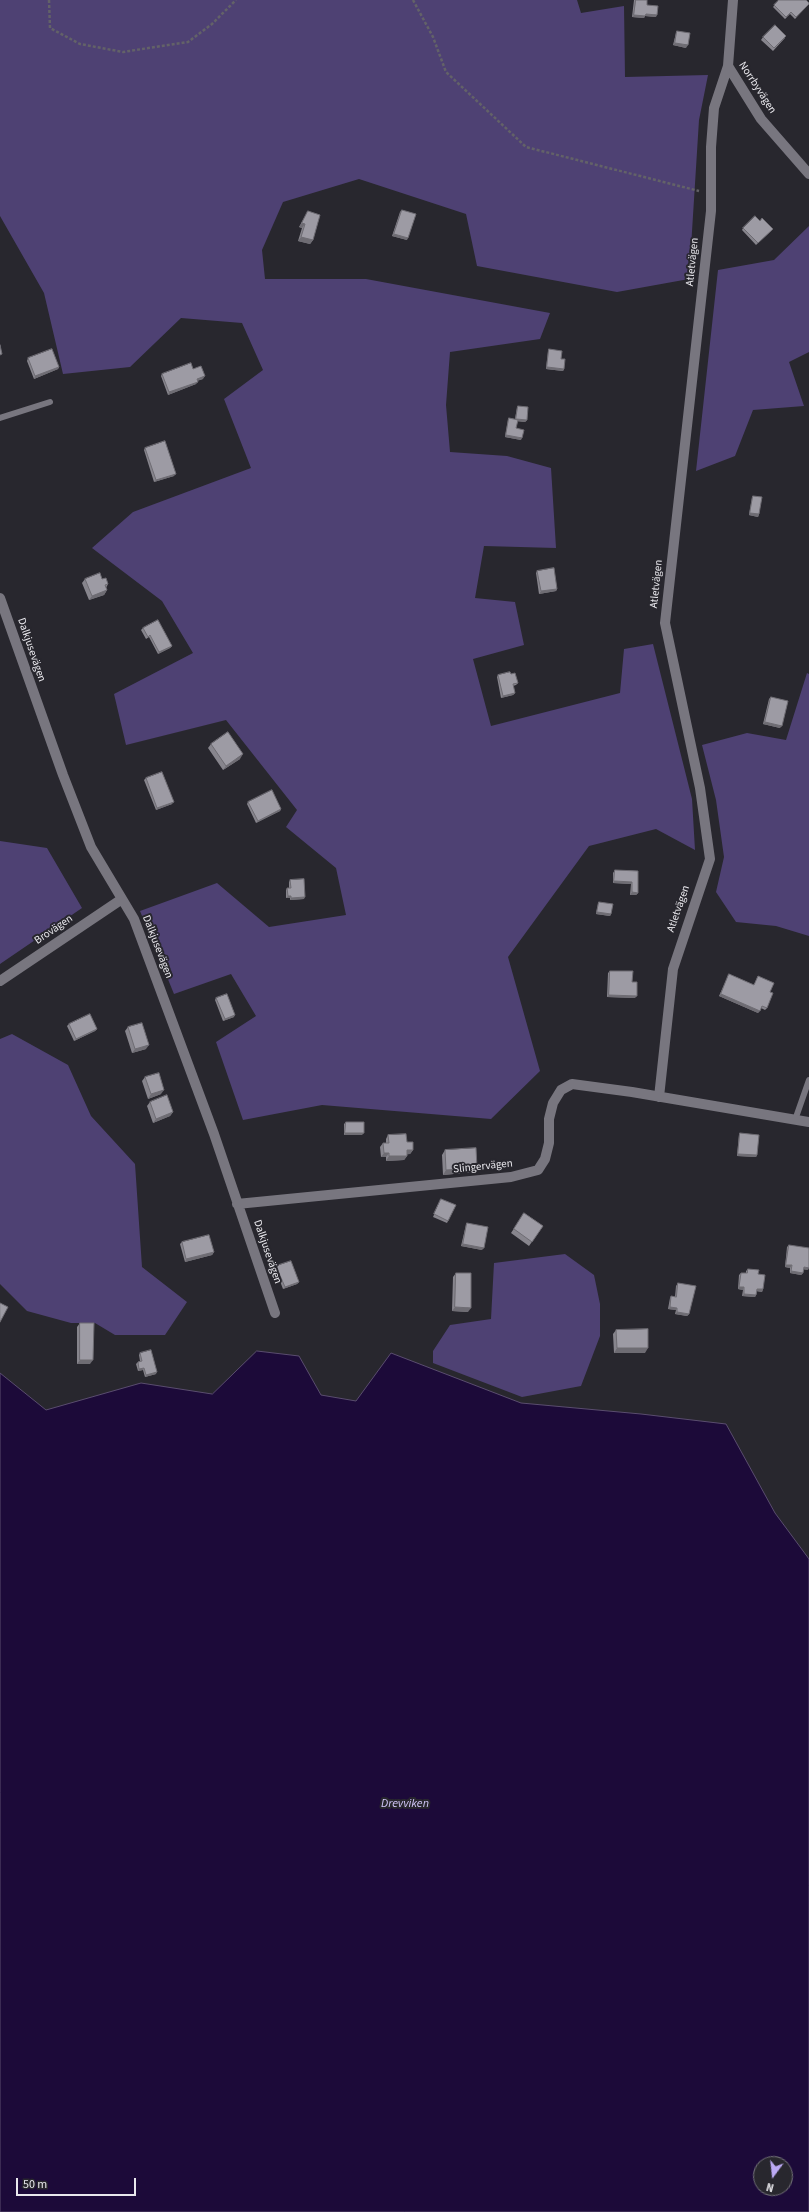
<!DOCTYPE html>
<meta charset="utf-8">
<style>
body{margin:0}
#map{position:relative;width:809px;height:2212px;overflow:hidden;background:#28272e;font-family:"Source Sans 3",sans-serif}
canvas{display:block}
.north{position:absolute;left:753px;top:2156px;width:40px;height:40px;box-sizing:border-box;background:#28272e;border:1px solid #75747a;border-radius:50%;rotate:195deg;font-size:11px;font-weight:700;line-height:16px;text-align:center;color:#e9e8ed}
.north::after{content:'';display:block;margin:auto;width:14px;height:18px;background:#bcaaf5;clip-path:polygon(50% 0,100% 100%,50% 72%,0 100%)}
.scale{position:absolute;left:16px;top:2178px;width:120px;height:18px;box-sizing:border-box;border:2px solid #e9e8ed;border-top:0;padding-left:5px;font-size:12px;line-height:14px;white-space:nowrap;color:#e9e8ed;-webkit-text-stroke:3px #28272e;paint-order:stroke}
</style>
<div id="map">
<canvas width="809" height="2212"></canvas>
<div class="north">N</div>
<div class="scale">50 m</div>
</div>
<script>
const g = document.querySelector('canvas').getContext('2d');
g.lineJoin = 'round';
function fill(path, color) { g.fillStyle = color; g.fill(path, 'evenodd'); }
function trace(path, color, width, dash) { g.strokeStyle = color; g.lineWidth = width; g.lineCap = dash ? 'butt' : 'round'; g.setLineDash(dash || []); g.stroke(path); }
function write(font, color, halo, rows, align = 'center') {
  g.font = font + ' "Source Sans 3",sans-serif'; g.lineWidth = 4; g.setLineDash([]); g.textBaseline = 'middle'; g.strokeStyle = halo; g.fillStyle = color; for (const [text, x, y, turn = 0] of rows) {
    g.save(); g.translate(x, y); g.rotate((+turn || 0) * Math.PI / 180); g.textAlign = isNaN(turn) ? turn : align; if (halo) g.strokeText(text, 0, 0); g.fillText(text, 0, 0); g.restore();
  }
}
const green = new Path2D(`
 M0 0H577L581 13 624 6 625 77 708 75 699 120 689 279 617 292 477 266 466 214 359 179 283 202 262 250 265 279H366L550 313 540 339 450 352 446 405 450 452 507 456 551 468 556 548 484 546 475 598 515 602 524 645 473 659 491 726 620 693 624 649 653 644 692 799 695 850 656 829 589 846 508 957 540 1071 491 1119 322 1105 243 1120 216 1042 256 1016 231 974 174 994 140 911 217 883 269 927 346 915 336 868 286 827 297 810 226 720 126 745 114 694 193 653 162 601 92 548 133 512 251 468 224 399 263 370 242 323 181 318 130 367 63 374 44 293 0 216Z
 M809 226V352L789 362 804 406 753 410 735 456 696 471 718 270 774 260Z
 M807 673 809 674V936L776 926 736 922 716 892 724 857 716 800 702 745 747 733 786 740Z
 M0 841 47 848 82 908 0 964Z
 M12 1034 68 1065 91 1116 135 1164 142 1267 187 1302 165 1335H115L95 1323H71L27 1311 0 1284V1039Z
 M565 1254 594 1275 600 1304V1336L581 1386 522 1397 433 1363V1351L450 1325 491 1319 494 1263Z`);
const water = new Path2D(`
 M257 1351 299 1356 321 1395 356 1401 391 1353 521 1403 641 1414 726 1424 775 1513 809 1559V2212H0V1373L46 1410 141 1383 212 1394ZM761 2164H785V2188H761Z`);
const path = new Path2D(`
 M49 0 50 28 80 44 123 52 188 42 212 24 236 0
 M413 0 433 37 446 72 526 147 699 191`);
const lane = new Path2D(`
 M0 418 50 402
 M795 1120 809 1080`);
const street = new Path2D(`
 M733 0 728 66 761 119 809 174
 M0 598 63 775 91 847 134 919 214 1134 275 1313
 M0 981 122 899
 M659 1097 673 969 710 859 700 788 665 623 711 211V147L714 108 728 66
 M237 1204 511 1177 538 1170 545 1159 549 1143V1119L553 1103 561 1090 572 1084 632 1092 809 1122`);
const wall = new Path2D(`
 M634 0H647V5L656 17 645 16 644 18 632 17Z
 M778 0H806L809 4 795 19 790 14 785 19 773 7 778 1Z
 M677 31 686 48 673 45 676 33Z
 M763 37 785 38 773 51 761 40Z
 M402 210 407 240 392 236 400 212Z
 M308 211 313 240 310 244 298 241 302 228 299 227Z
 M760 221 773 229 756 245 742 230 743 228Z
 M549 349 561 359 564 369 563 371 546 369 548 352Z
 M28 358 59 367 58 369 34 379 27 361Z
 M193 369 203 379 197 381 196 384 168 395 161 376 162 374Z
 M518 406 527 420 525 422 517 421 516 428 521 440 505 437 508 420 509 418 515 419 517 408Z
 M145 448 174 476 154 482 144 450Z
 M753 496 759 514 758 517 749 515 752 498Z
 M537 571 557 589 556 591 539 594 536 573Z
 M85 579H102L108 584 106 588 107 590 104 595 89 600 82 583Z
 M143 628 172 646 170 648 158 654 149 637 146 639 141 630Z
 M511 674 518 683 516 685 513 686 515 693 513 695 501 698 497 677 498 675Z
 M771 697 780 728 763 724 769 699Z
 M211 744 240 759 223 770 208 748Z
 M146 778 172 804 156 810 144 780Z
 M248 802 281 809 280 811 256 823 247 804Z
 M615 870 638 871V893L636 895H630L631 884 613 883V873Z
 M290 880 304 899 290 900V898H286V890L287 888H289V882Z
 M599 902 611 914 610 916 596 914 598 904Z
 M610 971 632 982 635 998 607 997 608 973Z
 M729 974 754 985 758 976 770 992 767 1008 765 1010 761 1008 758 1013 719 996Z
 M216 998 234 1017 223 1021 215 1000Z
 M69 1024 97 1029 95 1031 74 1041 67 1026Z
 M128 1027 146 1049 132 1053 125 1031Z
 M145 1077 161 1094 148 1099 142 1081Z
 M150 1102 173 1112 170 1116 153 1123 147 1106Z
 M346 1122 362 1135H344V1124Z
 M740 1133 757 1155 756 1157 737 1156 739 1135Z
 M388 1135 407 1142 413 1150 410 1154H407V1156L404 1160 386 1161V1157H381L380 1147 383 1143H386V1139Z
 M445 1150 477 1168 474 1172 443 1175 442 1155Z
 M441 1199 448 1221 447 1223 433 1217Z
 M524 1213 543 1226 529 1246 511 1233Z
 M467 1223 482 1250 461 1246 466 1225Z
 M182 1242 214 1252 212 1255 185 1262 180 1244Z
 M789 1245 808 1270 803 1269V1273L801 1275 790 1273V1268L785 1267 787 1247Z
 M276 1266 299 1282 297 1284 283 1289 275 1268Z
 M748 1269 758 1274 763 1289 762 1292 757 1291 756 1295 755 1297 742 1296 743 1290 738 1289 739 1275 741 1273H746V1271Z
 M456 1273 468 1312 452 1311 453 1277Z
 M678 1283 689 1314 687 1316 675 1314 676 1310 668 1309 670 1298 671 1296 675 1297 676 1286Z
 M80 1323 90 1364H77V1327Z
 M616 1330 645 1353H614L613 1334Z
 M140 1353 156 1374 145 1377 143 1370 138 1371 136 1364 138 1362 140 1361 139 1355Z`);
const shadedWall = new Path2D(`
 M646 14 657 15 656 17 645 16 644 18 632 17 634 15Z
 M675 43 688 45 686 48 673 45Z
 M302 223 305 224 302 228 299 227Z
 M394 234 408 238 407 240 392 236Z
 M301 237 313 240 310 244 298 241Z
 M59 367 58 369 34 379 35 376Z
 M547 367 564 369 563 371 546 369Z
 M205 376 203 379 195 381 197 379Z
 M198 382 196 384 168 395 169 392Z
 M516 419 527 420 525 422 515 421Z
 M506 435 522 438 521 440 505 437Z
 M176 474 174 476 154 482 156 480Z
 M750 513 759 514 758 517 749 515Z
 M557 589 556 591 539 594 541 591Z
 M107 590 104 595 89 600 92 596Z
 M172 646 170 648 158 654 159 652Z
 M515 693 513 695 501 698 503 696Z
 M765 722 782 726 780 728 763 724Z
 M243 754 240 759 223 770 226 766Z
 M174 802 172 804 156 810 157 808Z
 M281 809 280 811 256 823 258 821Z
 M614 881 632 882 631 884 613 883Z
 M632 892 638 893 636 895H630Z
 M288 896H291L290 898H286Z
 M305 897 304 899 290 900 291 898Z
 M597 912 611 914 610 916 596 914Z
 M721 994 760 1011 758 1013 719 996Z
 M609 995 637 996 635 998 607 997Z
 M235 1015 234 1017 223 1021 225 1019Z
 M97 1029 95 1031 74 1041 76 1039Z
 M149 1045 146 1049 132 1053 135 1049Z
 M164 1090 161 1094 148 1099 151 1094Z
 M173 1112 170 1116 153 1123 156 1119Z
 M345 1133H364L362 1135H344Z
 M407 1150H413L410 1154 404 1155Z
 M384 1153H389L386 1157H381Z
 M738 1154 757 1155 756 1157 737 1156Z
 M389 1156H407L404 1160 386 1161Z
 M477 1168 474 1172 443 1175 446 1170Z
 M463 1244 484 1248 482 1250 461 1246Z
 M214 1252 212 1255 185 1262 186 1259Z
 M786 1265H792L790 1268 785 1267Z
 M804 1267 809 1268 808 1270 802 1269Z
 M791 1271 803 1273 801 1275 790 1273Z
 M299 1282 297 1284 283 1289 285 1287Z
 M739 1287H744L743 1290 738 1289Z
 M757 1289H763L762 1292 755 1291Z
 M744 1294 756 1295 755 1297 742 1296Z
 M455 1307 471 1308 468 1312 452 1311Z
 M670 1307 677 1308 676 1310 668 1309Z
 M677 1312 689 1314 687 1316 675 1314Z
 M617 1348H648L645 1353H614Z
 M80 1360H93L90 1364H77Z
 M144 1368 143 1370 138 1371 139 1369Z
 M157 1372 156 1374 145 1377 146 1375Z`);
const building = new Path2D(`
 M636 0H647V5L658 6 657 15 646 14 645 16 634 15Z
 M779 0H806L809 3V4L796 17 791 12 786 17 774 5Z
 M775 25 786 36 774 48 763 37Z
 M677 31 690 33 688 45 675 43Z
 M402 210 416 214 408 238 394 234Z
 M308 211 320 215 313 240 301 237 305 224 302 223Z
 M755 216 760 221 762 218 773 229 758 243 743 228Z
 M0 345 2 354 0 355Z
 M52 349 59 367 35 376 28 358Z
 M549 349 562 351 561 359H565L564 369 547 367Z
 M191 363 193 369 201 366 205 376 197 379 198 382 169 392 162 374Z
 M518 406 528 407 527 420 516 419Z
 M509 418 518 420 516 428 524 430 522 438 506 435Z
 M165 441 176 474 156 480 145 448Z
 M753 496 762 497 759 514 750 513Z
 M554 568 557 589 541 591 537 571Z
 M100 573 102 579 106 578 108 584 105 585 107 590 92 596 85 579Z
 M158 620 172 646 159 652 150 635 148 637 143 628Z
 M510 672 511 674 515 673 518 683 513 684 515 693 503 696 498 675Z
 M771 697 788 701 782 726 765 722Z
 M228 732 243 754 226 766 211 744Z
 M162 772 174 802 157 808 146 778Z
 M272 790 281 809 258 821 248 802Z
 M615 870 638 871V893L632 892V882L614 881Z
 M304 879 305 897 291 898V896H288L287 888H291L290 880Z
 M599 902 613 904 611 914 597 912Z
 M610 971H633L632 982H637V996L609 995Z
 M729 974 754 985 758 976 774 983 770 992 773 993 767 1008 762 1006 760 1011 721 994Z
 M227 994 235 1015 225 1019 216 998Z
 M90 1014 97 1029 76 1039 69 1024Z
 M142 1023 149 1045 135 1049 128 1027Z
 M159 1073 164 1090 151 1094 145 1077Z
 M167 1095 173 1112 156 1119 150 1102Z
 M346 1122H364V1133H345Z
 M740 1133 759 1135 757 1155 738 1154Z
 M406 1134 407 1142H413V1150H407V1156H389V1153H384L383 1143H389L388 1135Z
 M476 1148 477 1168 446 1170 445 1150Z
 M441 1199 456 1205 448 1221 434 1214Z
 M524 1213 543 1226 532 1242 514 1229Z
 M467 1223 488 1227 484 1248 463 1244Z
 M209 1235 214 1252 186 1259 182 1242Z
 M789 1245 809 1248V1268L804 1267 803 1273 791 1271 792 1265H786Z
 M291 1261 299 1282 285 1287 276 1266Z
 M748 1269 759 1270 758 1274 765 1275 763 1289H757L756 1295 744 1294V1287H739L741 1273H747Z
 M456 1273H471V1308L455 1307Z
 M678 1283 696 1286 689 1314 677 1312V1308L670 1307 671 1296 676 1297Z
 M0 1303 8 1307 0 1322Z
 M80 1323H94L93 1360H80Z
 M648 1329V1348H617L616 1330Z
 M151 1350 157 1372 146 1375 144 1368 139 1369 138 1362 142 1361 140 1353Z`);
const streetNames = [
 ["Norrbyvägen",757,88,57],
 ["Atletvägen",693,262,-84],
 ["Atletvägen",657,584,-84],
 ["Dalkjusevägen",31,650,71],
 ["Atletvägen",679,909,-71],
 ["Brovägen",54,930,-34],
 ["Dalkjusevägen",157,947,69],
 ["Slingervägen",483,1167,-6],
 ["Dalkjusevägen",267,1252,71]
];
const waterNames = [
 ["Drevviken",405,1804]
];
fill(green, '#4e4173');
fill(water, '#1c0a39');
trace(water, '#5a4d6f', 1);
trace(path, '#636268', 2.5, [3, 2]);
trace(lane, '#78767f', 6);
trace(street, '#78767f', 10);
fill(wall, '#87858d');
fill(shadedWall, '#6e6c73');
fill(building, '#9d9ba4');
trace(building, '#6e6c73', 1);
write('11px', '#e9e8ed', '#28272e', streetNames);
write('italic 12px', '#d3c8fa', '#28272e', waterNames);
</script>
